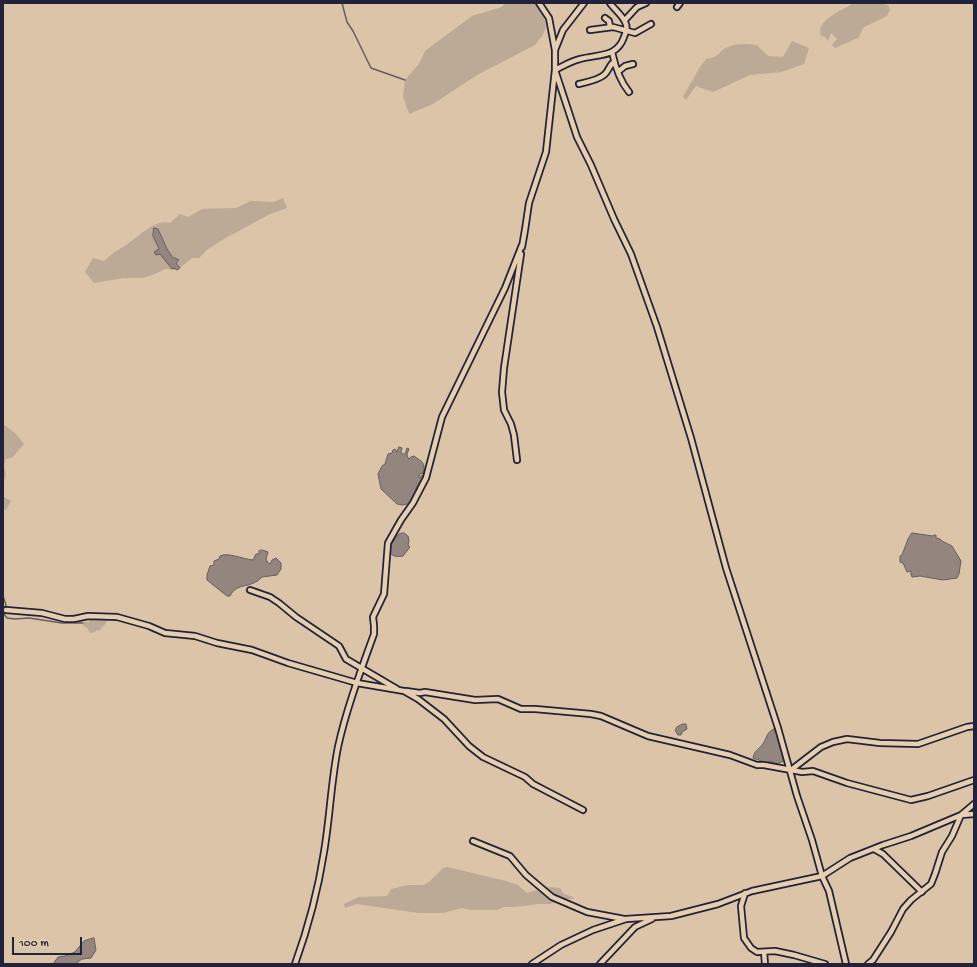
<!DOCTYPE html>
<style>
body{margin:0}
#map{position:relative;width:977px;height:967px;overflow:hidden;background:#dbc4a8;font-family:"Gochi Hand",sans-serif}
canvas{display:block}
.frame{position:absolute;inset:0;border:4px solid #22223b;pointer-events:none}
.scale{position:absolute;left:12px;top:937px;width:70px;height:18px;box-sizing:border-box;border:2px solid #22223b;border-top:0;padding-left:5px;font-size:12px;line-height:14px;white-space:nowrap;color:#22223b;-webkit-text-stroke:3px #e7ceaf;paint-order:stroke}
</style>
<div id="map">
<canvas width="977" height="967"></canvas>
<div class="frame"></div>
<div class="scale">100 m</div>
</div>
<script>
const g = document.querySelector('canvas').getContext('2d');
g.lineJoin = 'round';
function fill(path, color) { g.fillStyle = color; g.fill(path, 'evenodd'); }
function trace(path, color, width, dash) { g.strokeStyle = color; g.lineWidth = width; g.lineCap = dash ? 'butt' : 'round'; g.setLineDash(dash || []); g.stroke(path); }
const green = new Path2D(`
 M505 3H536L544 17 546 28 542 36 535 45 477 75 433 104 409 114 403 96 405 80 419 64 425 51 472 16 502 7Z
 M854 3H878L888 5 890 10 887 16 864 27 858 38 835 48 832 45 837 39 831 33 828 41 825 37 821 36C815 20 843 10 854 3Z
 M792 41 809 48 804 64 781 72 750 75 713 92 696 86 686 100 683 97 698 70 706 59C721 57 719 50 728 47 738 43 748 44 757 45L768 56 783 57Z
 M283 198 287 208 270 214 224 239 208 249 199 258H192L180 268 167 249 158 229 153 236 159 250 154 252 160 254 172 269 174 268 177 270 165 269 155 274 143 278H124L94 283 85 272 93 258 104 261C112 253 120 249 129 243 141 235 155 219 170 223L180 214 188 217 202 209 236 208 251 201 274 202Z
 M3 424 16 434 24 444 13 457 6 459 4 466 6 474 3 486Z
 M3 496 7 499 11 500 6 511 3 507Z
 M89 618 99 620 101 618 108 619C106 624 102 627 99 631L97 630 95 632 90 633 88 629 83 625 85 621 88 623 90 621 88 620Z
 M447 867 506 881 518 885 527 893 547 887 560 888 564 894 573 897 574 899H568L550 904H538L515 907H504L497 910H471L462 908 443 913H418L357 904 345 908 344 904 359 897 387 896 391 889 408 885H423L429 882 443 868Z`);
const water = new Path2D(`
 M154 228 158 229 167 249 173 258H175L179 260 176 263 180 268 177 270 174 268 172 269 160 254 156 255 154 252 159 249 153 236Z
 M399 447 402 448 401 452 402 454H405L407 448 409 449 407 454 408 458 409 459 411 457 414 456C422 462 426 462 423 474L421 473 419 476 420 478 422 475 425 476C423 481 421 480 418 484 415 488 415 497 411 503L403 505 397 504 381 489 378 474 382 466 385 464 388 454 392 453 393 450 395 449 397 452Z
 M404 533 408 536 409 541 408 545 410 547 403 556C398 557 394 557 390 553V545L399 534Z
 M912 533 933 536 934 535H936V538L940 539 942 541 952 546 961 561 959 574 957 578 943 580 920 576 912 577 911 575V571L907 572 903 563 900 562V556L902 555 908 539Z
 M262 550 268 552 266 559 268 563 270 564 272 560 276 558 281 563V569L277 575 262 577C252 589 236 582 230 596H227L207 580V575L210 566 214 565V561L219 559 220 556C228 552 242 559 253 560L256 554H259V551Z
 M683 724H686L687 729 682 732 681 735H678L675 730 677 727Z
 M774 729 778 734 786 760 777 764 770 761 767 763 753 758C754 751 758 750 762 745 767 739 766 732 774 729Z
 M94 938 96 950 91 958 82 959 75 964H53L58 957 65 956 75 952 84 941Z`);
const stream = new Path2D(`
 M342 3 347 22 353 31 371 68 405 80
 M3 586V596L6 605 4 614 7 618 15 619 29 618 62 623H83`);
const minor = new Path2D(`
 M539 3 549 18 555 50V70L577 137 591 165 614 219 631 254 657 327 691 438 726 568 778 728 797 796 812 840 822 876 829 891 846 964
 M677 7 680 3
 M605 18 609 21 610 27
 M625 20 637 7 646 3
 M590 30 613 27 635 33 651 24
 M555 50 563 30 584 3
 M612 52C615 66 620 81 629 92
 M619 71 625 66 633 64
 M579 84C587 82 598 80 604 75 609 71 609 65 614 62
 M522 247 525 230 529 203 546 152 555 70C563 66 571 61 580 59 598 54 617 58 624 37 626 32 628 27 625 22 622 15 614 9 610 3
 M517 460 514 435 511 424 504 410 502 392 504 368 521 254
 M250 590 270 597 279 603 296 617 339 646 346 659 397 689
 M6 610 42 613 65 619H74L88 616 117 617 149 626 165 633 195 636 217 643 252 650 288 663 357 683 404 691 418 699 444 719 469 746 483 757 525 777 533 784 583 810
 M406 691 420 693 425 692 475 700 498 699 521 709H535L591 714 601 716 648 736 730 755 757 765H764L802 772 813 771 847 783 911 800 928 796 974 780
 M791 770 821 747 833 742 847 739 880 743 918 744 967 727 974 726
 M473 841 510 856 526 875 552 897 587 912 624 919
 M874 849 883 854 922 892
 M745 893 741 906 744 938 751 948 757 952 775 951 794 955 825 964
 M764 952 765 964
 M295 964C308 928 318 891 324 852 330 817 331 782 338 747 346 710 361 670 374 634V626L373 617 384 594 388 543 401 520 413 503 426 478 442 417 505 288 522 245
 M532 964 561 945 593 930 626 919 671 916 718 904 752 891 822 876 850 858 883 845 911 836 961 815 974 814
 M600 964 635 927 652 919
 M868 964 873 960 891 932 903 909 911 900 931 884 935 874 942 852 952 836 961 815 974 804`);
fill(green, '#bca996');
fill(water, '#94857e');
trace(water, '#665d63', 1);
trace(stream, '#665d63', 1.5);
trace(minor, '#22223b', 8);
trace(minor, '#e7ceaf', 4.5);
</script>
